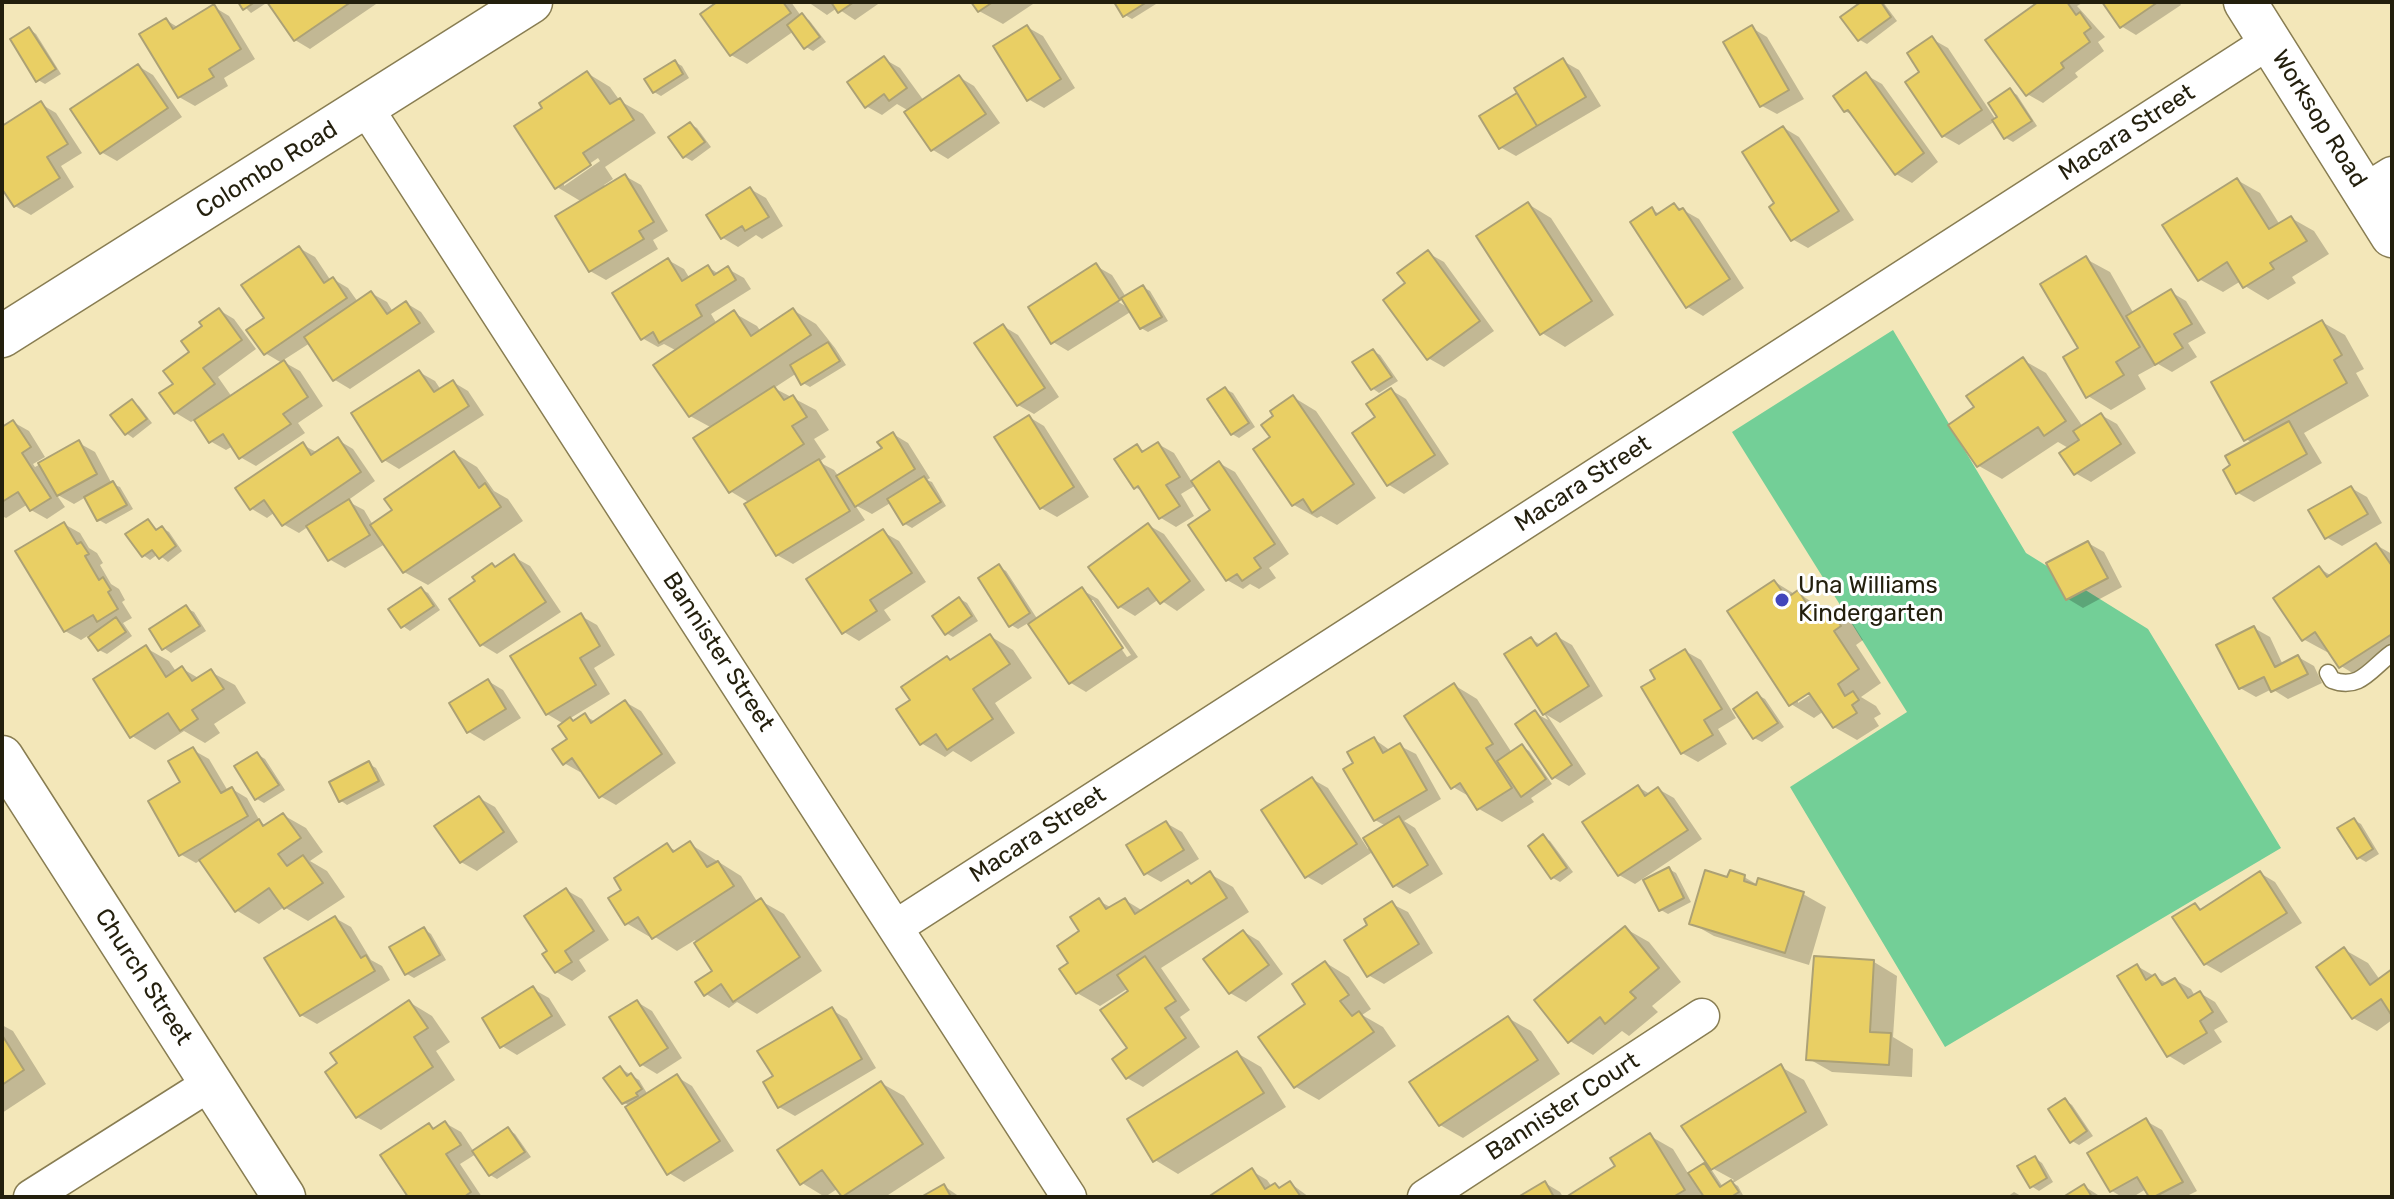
<!DOCTYPE html>
<style>
body{margin:0}
#map{position:relative;width:2394px;height:1199px;overflow:hidden;background:#f3e7b9;font-family:Rubik,sans-serif}
canvas{display:block}
.frame{position:absolute;inset:0;border:4px solid #231f0d;pointer-events:none}
</style>
<div id="map">
<canvas width="2394" height="1199"></canvas>
<div class="frame"></div>
</div>
<script>
const g = document.querySelector('canvas').getContext('2d');
g.lineJoin = 'round';
function fill(path, color) { g.fillStyle = color; g.fill(path, 'evenodd'); }
function trace(path, color, width, dash) { g.strokeStyle = color; g.lineWidth = width; g.lineCap = dash ? 'butt' : 'round'; g.setLineDash(dash || []); g.stroke(path); }
function write(font, color, halo, rows, align = 'center') {
  g.font = font + ' Rubik,sans-serif'; g.lineWidth = 6; g.setLineDash([]); g.textBaseline = 'middle'; g.strokeStyle = halo; g.fillStyle = color; for (const [text, x, y, turn = 0] of rows) {
    g.save(); g.translate(x, y); g.rotate((+turn || 0) * Math.PI / 180); g.textAlign = isNaN(turn) ? turn : align; if (halo) g.strokeText(text, 0, 0); g.fillText(text, 0, 0); g.restore();
  }
}
const green = new Path2D(`
 M1893 330 2026 553 2148 629 2281 848 1945 1047 1790 787 1907 712 1732 432Z`);
const shadow = new Path2D(`
 M240 2H268L251 13Z
 M270 2H379L310 49 295 40Z
 M721 2H791L801 16 809 20 826 42 813 51 806 47 794 31 747 64 731 55Z
 M808 2H881L855 20 837 8 827 15Z
 M974 2H1036L1003 24 979 11Z
 M1114 2H1155L1156 4 1132 19 1125 15Z
 M1864 2H1883L1897 21 1867 44 1860 40Z
 M2041 2H2084L2077 6 2105 37 2098 42 2104 51 2075 73 2078 77 2043 103 2027 94Z
 M2105 2H2179L2181 5 2136 35 2121 26Z
 M214 7 229 16 255 59 224 78 228 86 195 106 179 97 166 20 179 28Z
 M1027 27 1043 36 1075 88 1044 108 1028 99Z
 M1752 28 1767 37 1804 99 1777 114 1762 106Z
 M29 29 36 34 61 74 45 84 38 80Z
 M1932 39 1948 48 1996 120 2010 90 2017 95 2037 126 2013 142 2006 138 1995 121 1959 145 1943 136 1922 73Z
 M884 59 900 68 924 101 959 77 974 86 1000 123 948 159 933 150 909 111 897 104 882 115 866 106Z
 M1563 61 1579 70 1601 106 1516 156 1500 147 1482 117 1520 94Z
 M675 62 682 66 689 78 661 96 654 92Z
 M138 66 153 75 182 117 117 161 101 152Z
 M587 73 610 87 620 101 643 114 656 133 605 167 613 179 604 185 606 188 625 176 641 185 668 231 653 240 658 249 606 280 590 271 582 202 557 187 545 108ZM598 158 600 161 564 186V181Z
 M1866 75 1882 84 1938 162 1912 183 1896 174 1854 116 1845 111Z
 M41 104 56 113 82 153 61 166 74 187 31 215 15 206 2 185V128Z
 M690 124 697 128 711 147 692 161 685 157Z
 M1784 128 1799 137 1854 220 1808 248 1792 239 1777 203Z
 M2237 180 2260 193 2280 225 2291 218 2314 231 2329 254 2292 277 2296 283 2268 300 2245 286 2241 281 2223 292 2199 279Z
 M750 189 766 198 783 226 762 239 756 235 738 247 723 238Z
 M1528 204 1551 218 1614 315 1565 347 1542 333Z
 M1674 205 1699 219 1744 288 1703 316 1688 307 1652 210 1660 214Z
 M299 248 315 257 331 281 333 279 348 288 358 302 371 293 387 302 393 312 406 303 421 312 435 332 350 389 335 380 310 343 282 361 300 371 323 406 298 423 305 433 256 466 240 457 233 446 226 450 210 441 196 419 191 422 176 413 162 394 175 384 204 326 219 310 234 319 256 349 218 377 232 397 282 363 265 353 266 319Z
 M1428 253 1444 262 1494 331 1444 367 1428 358Z
 M2086 259 2110 272 2134 314 2171 292 2186 301 2206 333 2188 343 2197 357 2172 372 2158 364 2138 375 2146 389 2111 410 2088 396Z
 M668 260 684 269 690 279 708 267 719 274 728 269 744 278 751 289 711 314 717 324 734 313 757 326 761 332 793 310 816 324 835 348 846 365 810 387 803 383 797 373 774 388 816 410 829 430 814 439 826 457 819 462 834 470 839 477 885 449 893 434 908 443 930 478 927 480 932 482 946 506 912 528 905 524 892 502 872 514 855 505 865 520 793 564 777 555 750 503 730 491 712 428 690 416 677 351 664 344 658 347 642 338Z
 M1096 266 1112 275 1126 297 1143 287 1150 291 1168 321 1148 332 1141 328 1132 311 1068 351 1053 342ZM1112 294 1127 302V307L1110 297Z
 M2322 322 2345 335 2364 369 2356 373 2369 396 2304 433 2322 463 2254 502 2238 493 2253 443 2246 439Z
 M1003 326 1018 335 1059 397 1034 414 1018 405Z
 M1373 351 1380 355 1398 381 1379 393 1372 388Z
 M2023 360 2046 373 2083 427 2101 415 2117 424 2136 453 2091 482 2075 473 2070 449 2058 442 2002 479 1979 466 1951 425 1977 408Z
 M419 372 435 381 441 390 453 382 468 391 484 415 399 469 384 460Z
 M1225 389 1233 393 1255 427 1239 438 1232 434Z
 M1391 390 1406 399 1449 464 1404 494 1389 485 1378 418Z
 M1293 397 1316 411 1376 498 1337 525 1321 516 1317 518 1294 505 1272 438Z
 M132 402 139 406 152 423 133 438 126 433Z
 M1029 417 1044 426 1089 497 1057 517 1041 508Z
 M13 422 29 431 45 457 33 464 35 467 79 443 95 452 112 484 120 487 133 509 106 524 99 520 86 497 74 504 56 494 65 507 47 519 31 510 28 504 6 518 2 516V430Z
 M338 440 353 449 375 481 347 501 364 510 373 525 394 510 454 453 477 467 494 491 508 499 523 521 428 585 404 572 385 544 345 568 329 559 309 526 299 533 283 524 275 512 267 518 252 509 238 488 303 445 318 453Z
 M1158 444 1174 453 1192 482 1219 463 1235 472 1289 554 1269 568 1276 578 1259 589 1250 584 1243 589 1227 580 1213 510 1196 485 1181 494 1194 516 1176 527 1161 518 1145 493 1135 487 1137 447 1146 452Z
 M2351 488 2367 497 2382 523 2342 546 2326 537Z
 M148 521 159 531 162 528 169 532 182 551 168 562 158 554 150 560 143 555Z
 M64 524 80 533 89 548 97 553 103 563 100 565 111 584 119 589 125 600 122 602 132 618 123 623 132 636 107 654 99 650 89 635 81 640 65 631Z
 M1148 525 1164 534 1205 590 1177 611 1159 599 1135 616 1120 607 1091 567Z
 M883 532 899 541 926 582 884 610 891 620 859 641 844 632Z
 M2088 543 2104 552 2122 587 2083 608 2068 599Z
 M2376 545 2392 554V662L2364 680 2341 666 2330 650 2327 652 2303 639 2320 569 2332 576Z
 M514 557 530 566 561 612 497 654 482 645 477 582 492 565 498 568Z
 M999 567 1006 571 1038 620 1082 590 1098 599 1138 657 1086 692 1071 683 1030 622 1018 629 1011 625ZM1088 600H1093L1131 655 1127 657Z
 M1775 582 1796 595 1798 593 1824 610 1828 608 1851 621 1863 640 1856 645 1881 683 1861 697 1876 706 1881 714 1874 718 1879 726 1857 740 1834 727 1824 711 1814 718 1791 704ZM1819 689 1798 703V698Z
 M421 589 428 593 440 610 410 631 403 626Z
 M960 599 967 603 978 621 953 637 946 633Z
 M186 608 194 612 206 631 171 653 164 648Z
 M581 616 597 625 615 655 594 668 610 694 569 719 575 722 585 716 596 722 625 702 641 711 676 763 616 805 600 796 583 770 580 772 564 763 570 740 564 724 547 714Z
 M2254 628 2270 637 2283 665 2298 657 2314 666 2322 683 2288 699 2272 689 2256 697 2240 688Z
 M990 636 1013 650 1032 678 995 703 1015 733 971 762 953 751 945 757 921 743 913 701 947 658 953 661Z
 M1556 636 1572 645 1603 696 1560 723 1547 715 1586 774 1569 786 1553 777 1535 713 1548 720 1507 654 1531 639 1541 645Z
 M146 648 169 661 177 673 183 669 200 679 211 672 235 685 246 703 214 724 220 733 205 743 184 731 155 750 132 736Z
 M1685 651 1701 660 1736 718 1718 729 1727 744 1698 762 1682 753 1658 679Z
 M488 681 503 690 521 718 484 741 469 732Z
 M1454 685 1477 699 1512 753 1522 746 1529 751 1552 784 1531 798 1534 802 1502 822 1479 809 1472 798 1453 787Z
 M1758 695 1765 699 1784 727 1762 742 1754 738Z
 M1374 739 1391 751 1400 746 1416 754 1441 799 1404 821 1415 828 1443 874 1410 894 1394 885 1374 851 1322 885 1306 876 1312 779 1328 788 1368 849 1386 826 1375 820 1356 763Z
 M193 750 209 759 228 791 232 789 247 798 261 823 267 826 283 815 306 828 323 852 310 861 327 871 345 897 308 921 284 907 259 924 236 910 201 860 196 863 180 854 183 783Z
 M257 754 265 759 285 790 264 803 257 799Z
 M369 764 376 768 385 785 347 805 340 800Z
 M1638 787 1650 794 1658 789 1674 798 1702 839 1635 884 1619 875Z
 M479 798 495 807 518 842 477 871 461 862Z
 M2354 820 2361 824 2379 854 2366 862 2359 858Z
 M1166 823 1182 832 1199 859 1161 882 1145 873Z
 M1543 837 1550 841 1573 872 1560 882 1553 878Z
 M690 844 741 876 758 903 761 901 784 914 822 971 757 1014 737 1002 729 1008 706 994 715 971 695 940 677 951 652 935 650 937 626 923 624 890 667 846 678 852Z
 M1669 869 1676 873 1691 902 1668 914 1661 910Z
 M2260 873 2275 882 2302 923 2221 973 2205 964 2195 905 2203 910Z
 M1210 874 1233 887 1249 912 1161 968 1190 1010 1180 1017 1200 1047 1143 1087 1127 1078 1137 987 1135 984 1100 1006 1077 993 1071 963 1082 932 1099 901 1112 908 1125 900 1143 911 1188 882 1193 885Z
 M1744 877 1758 885 1803 894 1826 907 1809 965 1714 936 1691 923Z
 M566 890 582 899 609 940 579 960 586 971 572 981 556 972 549 951Z
 M1392 904 1408 912 1433 953 1384 984 1368 975 1370 926Z
 M335 918 351 927 371 960 382 966 390 980 317 1024 301 1015Z
 M424 929 431 934 446 960 414 978 407 974Z
 M1626 929 1649 942 1681 982 1652 1006 1658 1012 1629 1036 1622 1031 1593 1055 1570 1041Z
 M1244 932 1259 941 1283 974 1246 1002 1230 993Z
 M2345 950 2368 963 2380 980 2392 972V1020L2377 1031 2353 1018Z
 M1874 962 1897 976 1893 1037 1913 1049 1912 1077 1832 1072 1809 1059Z
 M1326 963 1349 977 1371 1009 1362 1015 1383 1027 1396 1046 1319 1100 1296 1087 1261 1037 1308 1004Z
 M2137 966 2168 984 2175 980 2191 989 2195 996 2200 993 2215 1002 2228 1022 2214 1030 2222 1042 2184 1065 2169 1056 2120 977Z
 M533 989 549 998 566 1025 517 1055 502 1046Z
 M409 1002 432 1016 450 1042 436 1051 455 1080 381 1130 357 1117Z
 M637 1002 652 1011 682 1058 657 1074 642 1065Z
 M832 1010 847 1019 876 1068 795 1116 779 1107 775 1077Z
 M1508 1018 1531 1031 1560 1074 1463 1138 1440 1125Z
 M2 1025 13 1031 46 1084 2 1113Z
 M1237 1053 1261 1067 1286 1107 1178 1174 1155 1160Z
 M1781 1067 1804 1080 1828 1125 1733 1183 1738 1186 1744 1197H1569L1618 1166 1650 1136 1673 1149 1689 1175 1704 1165 1711 1169 1723 1187 1734 1180 1712 1168Z
 M620 1068 639 1080 648 1095 677 1077 692 1086 734 1151 684 1182 669 1173 630 1106 623 1102Z
 M881 1083 904 1096 945 1158 885 1197H843L837 1189 825 1197 802 1183Z
 M2065 1100 2072 1105 2093 1136 2079 1145 2072 1141Z
 M2146 1121 2162 1130 2197 1191 2185 1197H2151L2146 1189 2133 1197H2122L2112 1191Z
 M445 1123 461 1132 474 1152 508 1129 515 1134 531 1157 497 1179 490 1175 476 1154 460 1164 482 1197H411L429 1125 436 1129Z
 M2035 1158 2042 1163 2053 1182 2039 1191 2031 1186Z
 M1252 1171 1267 1180 1272 1187 1276 1185 1282 1189 1290 1183 1309 1197H1212Z
 M1545 1183 1560 1192 1563 1197H1522Z
 M944 1186 960 1197H925Z
 M2084 1186 2101 1197H2067Z
 M2014 1192 2021 1196 2022 1197H2007Z`);
const building = new Path2D(`
 M238 2H255L243 10Z
 M267 2H351L294 41Z
 M717 2H783L791 13 730 56 700 14Z
 M831 2H854L838 13Z
 M971 2H993L978 12Z
 M1114 2H1147L1123 17Z
 M1861 2H1881L1891 17 1858 41 1840 17Z
 M2038 2H2067L2076 15 2080 12 2091 28 2084 33 2090 42 2061 63 2064 68 2026 96 1985 40Z
 M2102 2H2158L2120 28Z
 M214 4 241 49 209 69 214 77 178 98 139 34 166 18 173 29Z
 M802 13 820 37 804 49 787 25Z
 M1027 25 1061 79 1027 101 993 46Z
 M1752 25 1789 90 1760 107 1723 42Z
 M29 27 56 69 36 82 10 39Z
 M1932 36 1982 110 1942 137 1905 82 1919 72 1907 53Z
 M884 56 907 88 889 101 884 94 865 108 847 82Z
 M1563 58 1586 97 1537 126 1514 88Z
 M675 60 683 74 653 93 644 79Z
 M138 64 168 108 100 154 70 109Z
 M587 71 610 104 620 98 634 120 583 153 591 165 555 189 514 126 542 108 539 103Z
 M1866 72 1924 153 1895 175 1848 110 1844 112 1833 96Z
 M959 75 986 114 931 151 904 112Z
 M2010 88 2032 121 2004 139 1992 120 1997 117 1988 103Z
 M1517 93 1537 126 1499 149 1479 116Z
 M41 101 68 144 47 157 60 178 14 207 2 189V126Z
 M690 122 705 142 683 158 668 137Z
 M1783 126 1839 211 1791 241 1769 207 1774 203 1742 152Z
 M625 174 654 222 639 231 644 239 589 272 555 216Z
 M2237 178 2269 229 2291 216 2307 241 2270 263 2274 269 2243 288 2227 262 2198 281 2162 225Z
 M750 187 769 217 745 231 742 226 721 239 706 215Z
 M1528 202 1592 301 1540 335 1476 236Z
 M1674 203 1679 210 1683 208 1730 279 1686 308 1630 222 1652 207 1656 215Z
 M299 246 324 283 333 277 347 298 264 355 246 330 264 318 241 285Z
 M1428 250 1480 321 1427 360 1383 300 1405 283 1397 273Z
 M2086 256 2140 347 2116 362 2124 375 2086 398 2063 357 2078 348 2040 284Z
 M668 258 682 281 708 265 714 275 728 266 736 280 696 305 702 316 659 343 653 332 641 340 612 293Z
 M1096 263 1120 300 1051 344 1028 307Z
 M1143 285 1162 317 1140 329 1121 298Z
 M2171 289 2192 324 2174 334 2183 348 2155 365 2126 316Z
 M371 291 387 314 406 301 420 323 333 381 304 337Z
 M219 308 242 340 203 368 215 384 174 414 159 393 173 384 163 371 189 352 181 341 202 326 199 322Z
 M793 308 811 335 689 417 653 365 734 310 751 336Z
 M2322 320 2342 355 2334 360 2347 383 2244 441 2211 382Z
 M1003 324 1045 388 1017 406 974 343Z
 M828 342 840 361 801 385 790 365Z
 M1373 349 1392 377 1371 390 1352 362Z
 M2023 357 2066 421 2044 436 2038 427 1977 467 1948 425 1974 407 1966 396Z
 M284 360 308 397 283 414 291 424 239 459 223 434 209 443 194 420Z
 M419 370 434 392 453 380 469 406 382 462 351 413Z
 M774 386 784 400 793 395 807 417 792 426 804 444 729 493 693 438Z
 M1225 387 1249 423 1231 435 1207 399Z
 M1391 388 1435 455 1387 486 1352 433 1375 417 1366 404Z
 M1293 395 1354 484 1312 513 1303 499 1292 506 1253 449 1270 437 1261 425 1273 416 1270 411Z
 M132 399 147 419 125 435 110 415Z
 M2101 413 2121 444 2074 475 2059 453 2079 440 2073 431Z
 M1029 415 1074 487 1040 509 994 437Z
 M13 420 31 447 22 453 51 498 30 511 18 492 2 502V427Z
 M2289 421 2307 454 2236 494 2223 470 2230 465 2225 456Z
 M893 432 915 469 855 507 836 476 882 448 877 442Z
 M338 437 361 472 282 526 264 500 250 510 235 488 303 442 311 455Z
 M79 440 97 474 57 496 38 463Z
 M1158 442 1180 477 1166 485 1180 506 1159 519 1138 486 1134 489 1114 459 1137 444 1142 452Z
 M454 451 479 488 485 483 501 507 403 573 370 525 392 510 384 499Z
 M819 459 850 511 776 556 744 504Z
 M1219 461 1275 544 1254 558 1261 568 1242 581 1237 574 1226 581 1188 525 1210 510 1191 481Z
 M924 476 941 502 903 525 887 499Z
 M113 481 127 505 97 521 84 497Z
 M2351 486 2368 514 2325 539 2308 510Z
 M349 499 370 535 328 561 306 526Z
 M148 519 156 530 162 526 176 546 159 559 152 550 142 557 125 534Z
 M64 522 77 544 81 542 89 554 85 556 99 580 103 577 111 590 108 592 118 609 97 622 93 615 64 632 15 551Z
 M1148 523 1190 581 1160 604 1148 588 1118 608 1088 567Z
 M883 529 912 573 870 600 877 611 842 634 806 579Z
 M2088 541 2108 578 2066 600 2046 563Z
 M2376 543 2392 566V634L2339 668 2315 632 2302 641 2273 598 2319 566 2327 577Z
 M514 554 546 602 480 646 449 599 475 581 472 577 492 563 495 567Z
 M999 564 1030 613 1009 627 978 578Z
 M1774 580 1787 598 1798 590 1814 615 1828 606 1841 626 1834 631 1859 669 1838 684 1845 696 1853 691 1859 700 1852 705 1857 713 1833 728 1809 693 1789 706 1727 611Z
 M421 587 434 606 401 628 388 609Z
 M1082 587 1123 648 1069 684 1028 624Z
 M959 597 972 616 945 635 932 616Z
 M186 605 200 626 162 650 149 629Z
 M581 613 600 646 580 658 596 685 546 715 510 656Z
 M116 617 126 632 98 651 88 637Z
 M2254 626 2275 667 2298 655 2308 674 2271 692 2264 677 2239 689 2216 645Z
 M1556 633 1589 686 1543 715 1504 654 1531 637 1537 646Z
 M990 634 1010 664 973 689 993 719 947 750 936 734 920 745 896 709 910 700 901 687 947 656 950 660Z
 M146 645 166 677 182 666 192 681 211 669 224 689 192 710 198 719 180 731 168 713 130 738 93 679Z
 M1685 649 1722 709 1704 720 1713 735 1681 754 1641 687 1655 679 1650 670Z
 M488 679 506 709 467 733 449 703Z
 M1454 683 1493 744 1486 748 1512 788 1477 810 1460 783 1451 789 1404 716Z
 M1757 692 1778 723 1753 739 1733 709Z
 M625 700 662 754 599 798 572 758 563 765 552 749 567 739 558 726 570 717 573 721 585 713 591 723Z
 M1535 710 1572 765 1552 779 1515 724Z
 M1374 737 1383 753 1400 743 1427 790 1374 821 1343 769 1353 763 1347 752Z
 M1522 744 1546 779 1521 797 1497 761Z
 M193 747 221 793 232 787 248 816 179 856 148 801 180 782 168 761Z
 M257 752 279 785 255 800 234 766Z
 M369 761 379 781 339 802 329 782Z
 M1312 777 1357 844 1305 878 1261 810Z
 M1638 785 1645 796 1658 787 1688 830 1618 876 1582 822Z
 M479 796 504 832 460 863 434 826Z
 M283 813 301 838 278 854 287 866 303 855 323 883 284 909 269 888 235 912 199 860 259 819 263 826Z
 M1399 816 1428 865 1393 887 1363 838Z
 M2354 818 2373 849 2357 859 2337 828Z
 M1166 821 1184 850 1144 875 1126 845Z
 M1543 834 1567 868 1551 879 1528 846Z
 M690 841 707 867 718 861 734 886 652 939 638 917 625 925 608 898 621 890 614 878 667 843 673 852Z
 M1669 867 1684 898 1659 911 1643 880Z
 M1705 870 1727 877 1730 870 1745 875 1744 881 1756 885 1758 878 1804 892 1785 953 1689 924Z
 M1210 871 1227 898 1076 994 1059 969 1068 963 1057 946 1079 931 1070 917 1099 898 1106 909 1125 898 1135 914 1188 880 1191 884Z
 M2260 871 2287 913 2204 965 2172 917 2195 903 2200 910Z
 M566 888 594 931 565 951 572 962 555 973 542 954 547 951 524 916Z
 M761 898 800 957 733 1002 721 984 704 996 695 982 712 971 694 943Z
 M1392 901 1419 944 1367 977 1344 940 1367 925 1364 919Z
 M335 916 361 958 366 955 375 971 300 1016 264 958Z
 M1625 926 1659 968 1630 992 1636 998 1605 1024 1600 1017 1568 1043 1534 1000Z
 M424 927 440 955 405 975 389 947Z
 M1243 930 1269 965 1229 994 1203 959Z
 M2344 947 2370 985 2392 969V1016L2381 999 2352 1019 2316 967Z
 M1145 956 1176 1001 1165 1008 1186 1038 1126 1079 1112 1059 1127 1048 1100 1010 1128 991 1117 975Z
 M1814 956 1874 960 1870 1032 1891 1033 1889 1065 1806 1060Z
 M1325 961 1349 995 1340 1001 1352 1016 1359 1011 1374 1032 1294 1088 1258 1037 1305 1004 1292 984Z
 M2137 964 2146 980 2155 974 2162 985 2175 978 2188 998 2200 991 2213 1012 2200 1021 2207 1033 2167 1057 2117 976Z
 M533 986 552 1016 500 1048 482 1018Z
 M409 1000 428 1028 414 1037 433 1067 356 1118 325 1072 337 1063 330 1053Z
 M637 1000 668 1048 640 1066 609 1017Z
 M832 1007 862 1059 778 1108 763 1082 773 1076 757 1051Z
 M1508 1016 1538 1060 1439 1126 1409 1082Z
 M2 1035 24 1070 2 1085Z
 M1237 1051 1264 1093 1153 1162 1127 1119Z
 M1781 1064 1806 1112 1711 1170 1681 1126Z
 M620 1066 627 1076 631 1073 642 1089 636 1093 638 1096 622 1104 603 1078Z
 M677 1074 720 1141 667 1175 625 1107Z
 M881 1081 923 1144 842 1197 822 1170 800 1185 777 1150Z
 M2065 1098 2087 1131 2070 1143 2048 1109Z
 M2146 1118 2183 1182 2154 1197H2149L2137 1177 2110 1192 2087 1153Z
 M445 1121 461 1145 446 1154 471 1192 464 1197H408L380 1155 429 1123 433 1129Z
 M508 1127 525 1152 489 1176 472 1151Z
 M1650 1133 1685 1190 1673 1197H1566L1615 1166 1610 1158Z
 M2035 1156 2047 1178 2030 1188 2017 1166Z
 M1704 1163 1720 1187 1731 1180 1739 1192 1731 1197H1704L1688 1173Z
 M1252 1168 1265 1189 1275 1183 1279 1188 1290 1181 1301 1197H1208Z
 M1545 1181 1554 1197H1518Z
 M944 1184 951 1197H921Z
 M2084 1184 2092 1197H2063Z`);
const service = new Path2D(`
 M2328 673 2332 680C2360 691 2371 668 2392 653`);
const minor = new Path2D(`
 M366 108 1069 1197
 M2363 192 2392 174
 M896 927 2270 41
 M31 1197 211 1083
 M1425 1197 1702 1016`);
const tertiary = new Path2D(`
 M2245 2 2392 236
 M2 336 531 2
 M2 757 284 1197`);
const markers = [
 [1782,600,8,"#4346bb"]
];
const streetNames = [
 ["Worksop Road",2319,119,58],
 ["Macara Street",2127,133,-33],
 ["Colombo Road",267,170,-32],
 ["Macara Street",1583,484,-33],
 ["Bannister Street",718,652,57],
 ["Macara Street",1038,835,-33],
 ["Church Street",143,977,57],
 ["Bannister Court",1563,1107,-33]
];
const poiNames = [
 ["Una Williams",1798,586],
 ["Kindergarten",1798,614]
];
fill(green, '#73cf97');
fill(shadow, '#0003');
fill(building, '#e9cf64');
trace(building, '#aca175', 2);
trace(service, '#887d52', 19);
trace(minor, '#887d52', 37);
trace(tertiary, '#887d52', 45);
trace(service, '#fff', 16);
trace(minor, '#fff', 34);
trace(tertiary, '#fff', 42);
for (const [x, y, r, color] of markers) { const dot = new Path2D(); dot.arc(x, y, r, 0, 2 * Math.PI); g.fillStyle = color; g.fill(dot); trace(dot, '#fff', 3); }
write('24px', '#231f0d', '#fff', streetNames);
write('24px', '#231f0d', '#fff', poiNames, 'left');
</script>
